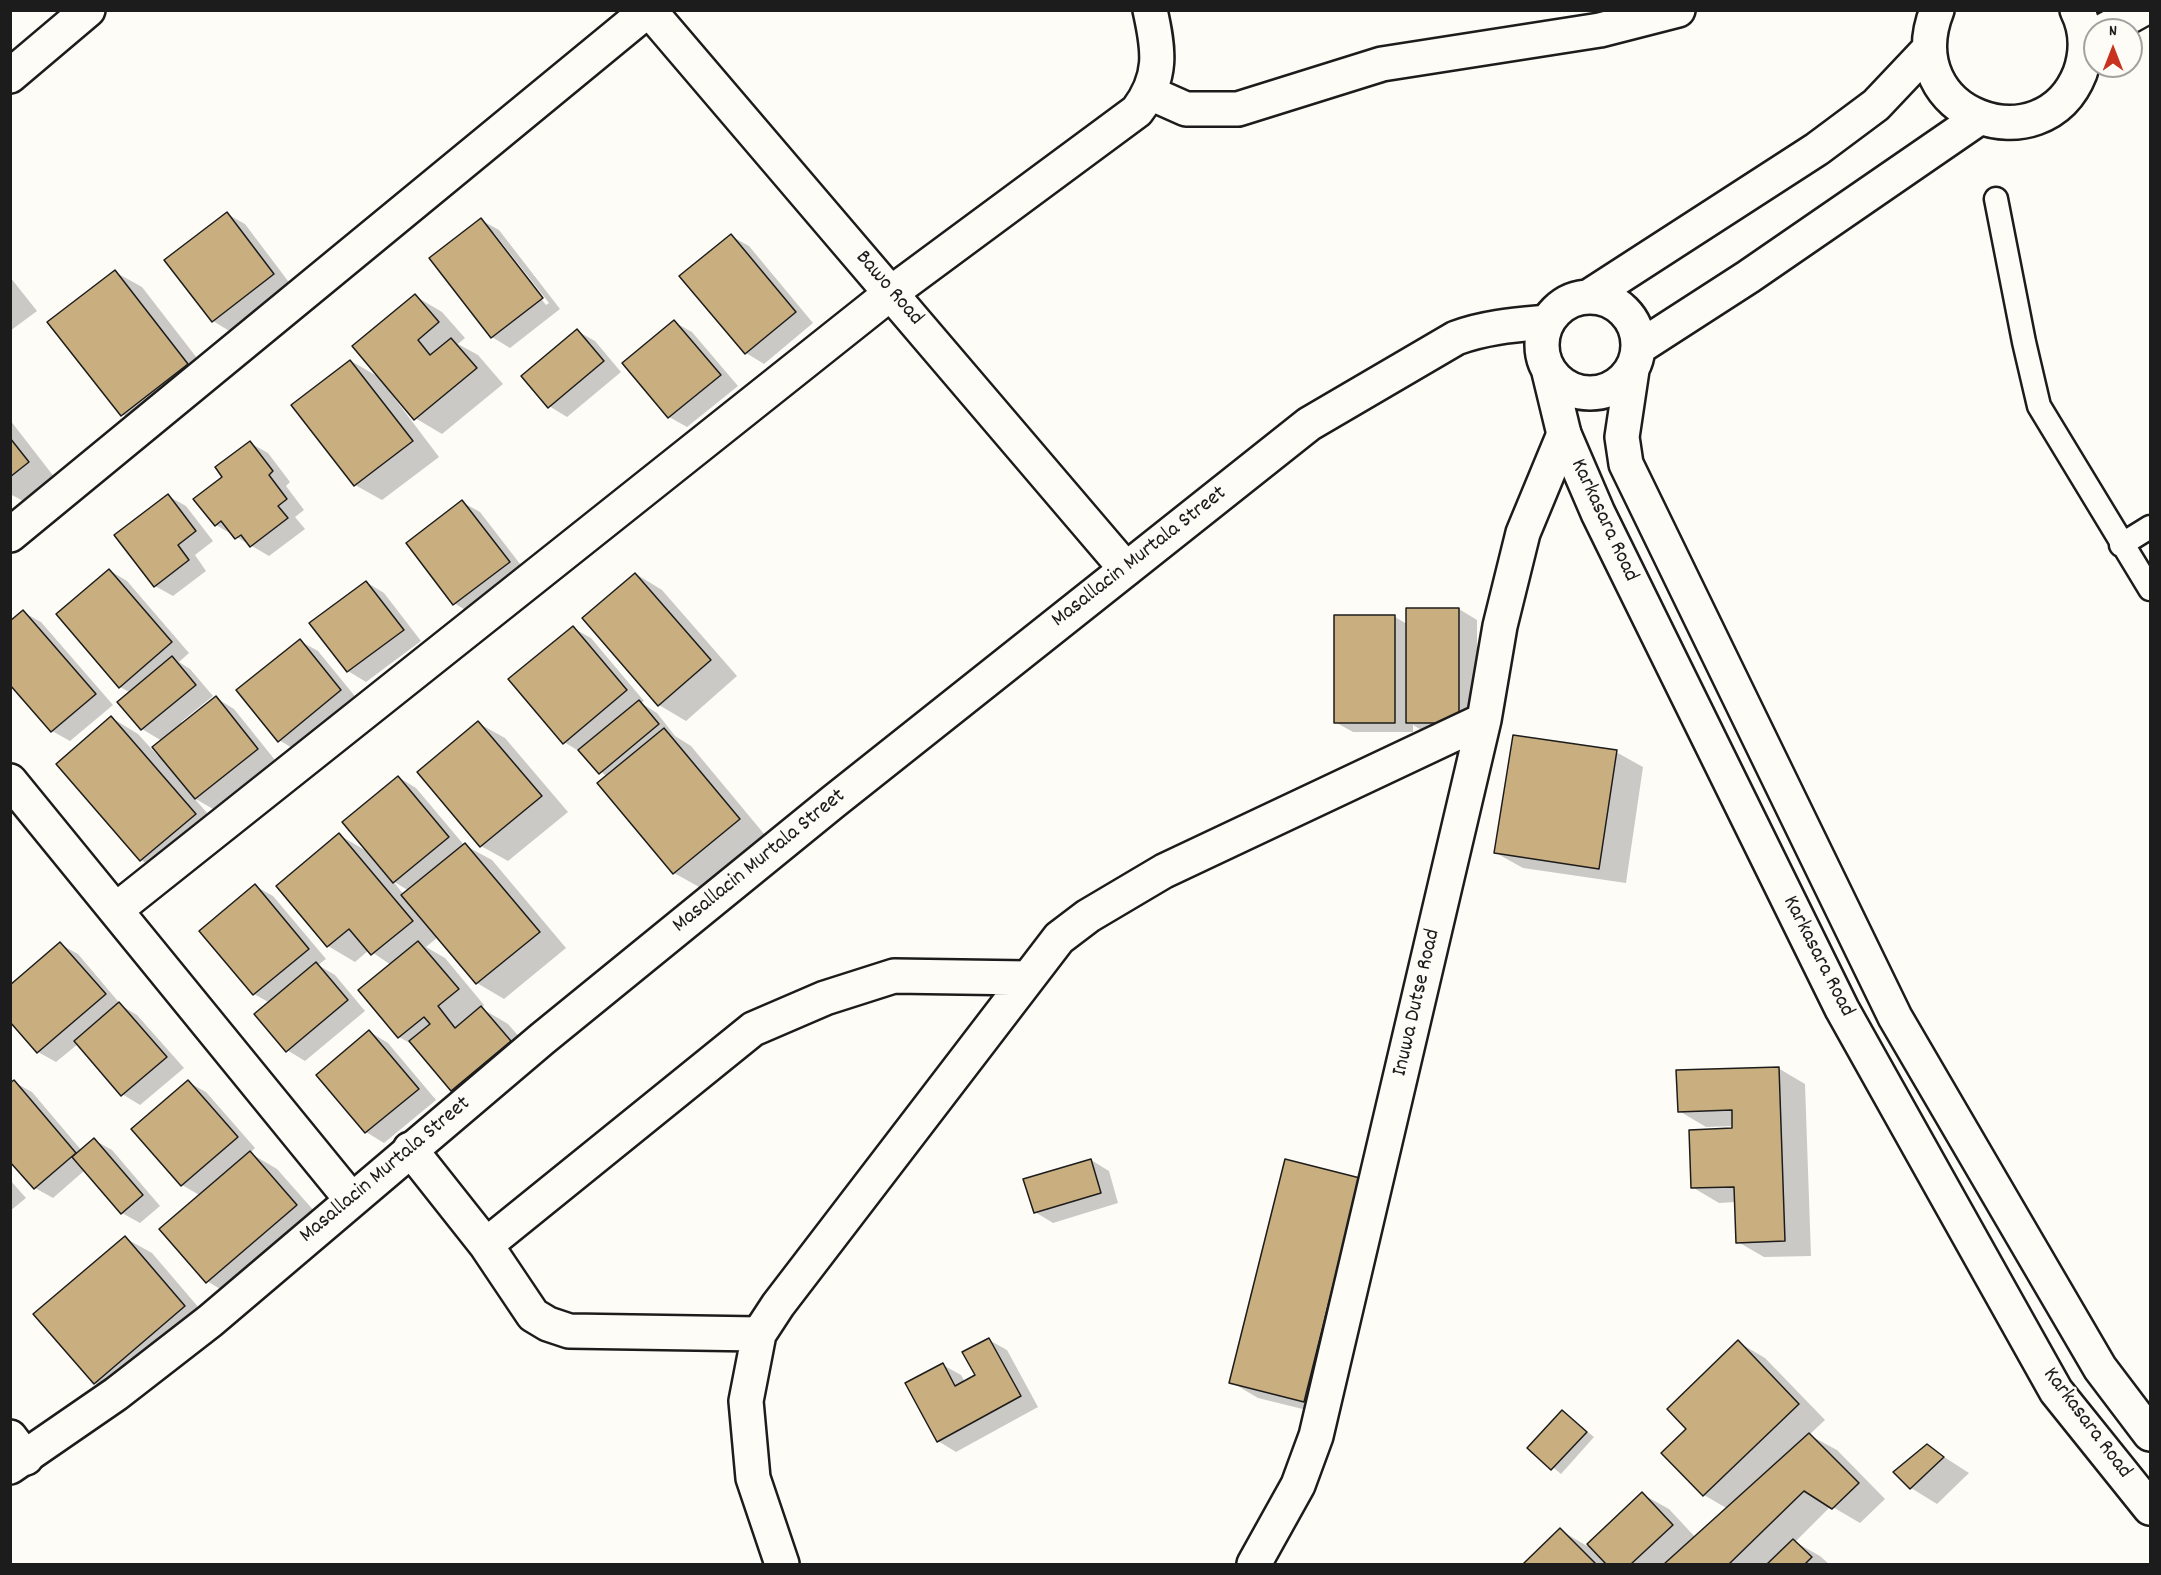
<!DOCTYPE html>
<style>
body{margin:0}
#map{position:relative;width:2161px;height:1575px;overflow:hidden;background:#fdfcf7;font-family:Dekko,sans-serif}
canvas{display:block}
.frame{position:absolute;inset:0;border:12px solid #1c1c1c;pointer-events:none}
.north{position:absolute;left:2083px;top:18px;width:60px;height:60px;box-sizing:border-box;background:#fdfcf7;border:2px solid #a3a29f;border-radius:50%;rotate:0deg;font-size:16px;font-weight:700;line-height:24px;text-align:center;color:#1c1c1c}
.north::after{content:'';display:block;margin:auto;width:21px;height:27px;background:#c8321e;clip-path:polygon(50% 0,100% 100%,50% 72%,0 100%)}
</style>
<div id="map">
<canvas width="2161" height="1575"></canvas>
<div class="frame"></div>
<div class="north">N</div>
</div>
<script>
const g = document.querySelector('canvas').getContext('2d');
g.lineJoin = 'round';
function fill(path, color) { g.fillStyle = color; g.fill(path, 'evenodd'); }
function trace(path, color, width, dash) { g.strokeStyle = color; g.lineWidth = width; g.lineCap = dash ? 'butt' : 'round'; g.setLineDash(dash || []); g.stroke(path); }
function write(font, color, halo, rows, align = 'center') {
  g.font = font + ' Dekko,sans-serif'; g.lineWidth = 4.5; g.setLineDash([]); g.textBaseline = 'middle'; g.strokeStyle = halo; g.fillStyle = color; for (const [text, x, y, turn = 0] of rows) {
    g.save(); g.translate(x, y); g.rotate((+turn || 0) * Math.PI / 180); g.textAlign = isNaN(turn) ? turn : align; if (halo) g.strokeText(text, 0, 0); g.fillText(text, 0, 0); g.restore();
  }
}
const shadow = new Path2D(`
 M227 214 245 224 291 285 231 332 213 321 166 260Z
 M481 220 499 230 560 309 510 348 492 337 431 258ZM490 233H494L549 303 546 305Z
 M731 236 749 246 813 323 764 364 746 353Z
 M115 272 142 287 214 380 148 430 122 414Z
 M10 277 37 311 10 331Z
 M415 296 442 312 465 338 458 344 478 355 503 384 442 434 415 418 388 386 386 387 439 457 382 500 355 485 351 361 382 379Z
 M674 322 692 332 738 386 687 427 669 417Z
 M577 331 595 341 621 372 567 417 549 406Z
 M10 420 55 478 25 502 10 494Z
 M250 443 268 453 290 482 286 486 304 510 295 517 305 529 269 556 216 525 224 477Z
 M168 496 186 506 213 541 195 555 206 571 173 596 155 586Z
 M462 502 480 512 527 573 472 614 454 603Z
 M109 570 127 581 189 653 179 662 190 669 213 696 181 722 183 724 216 698 234 709 275 760 213 809 194 798 222 830 168 876 141 860 58 764 112 718 138 734 158 756 160 754 162 741 142 729 131 693 120 687Z
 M636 574 662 590 737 676 686 721 659 705Z
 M366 582 384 593 421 641 366 682 348 671 311 623Z
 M1459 609 1477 620V732H1425L1413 725V732H1353L1335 722V617H1395L1407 624Z
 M23 612 41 622 113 705 70 741 52 731Z
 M573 628 591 638 644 701 641 703 657 713 675 736 691 746 765 835 701 888 674 873 607 777 582 753 564 742Z
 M300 641 318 651 358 700 297 751 279 740Z
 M478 723 505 738 568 812 508 861 481 846Z
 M1616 752 1643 767 1626 883 1523 868 1496 853Z
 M398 777 416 788 464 845 492 860 566 948 504 999 477 983 438 937 426 947 445 958 484 1005 481 1008 508 1024 537 1057 479 1105 452 1090 417 1047 399 1037 360 990 391 965 369 950 355 962 328 946 339 835 368 852ZM393 881 409 891 404 895Z
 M255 886 273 896 326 959 318 965 335 975 365 1011 305 1061 287 1050 270 1003 254 994Z
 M60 944 78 954 122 1006 137 1015 184 1068 140 1105 122 1094 78 1044 56 1062 38 1052Z
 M370 1032 388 1043 436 1100 384 1143 366 1132 318 1075Z
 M1778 1068 1805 1084 1811 1256 1764 1257 1738 1242 1736 1202 1719 1203 1692 1187 1734 1130V1126L1706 1127 1679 1111Z
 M14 1082 32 1092 82 1151 94 1140 112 1150 160 1206 140 1223 122 1213 85 1170 53 1198 35 1188Z
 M188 1082 206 1092 255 1148 250 1153 277 1169 323 1221 233 1297 207 1281 201 1196 182 1185Z
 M1091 1160 1109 1171 1118 1203 1053 1223 1035 1212Z
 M1359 1179 1331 1416 1258 1398 1231 1382Z
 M10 1180 26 1198 10 1211Z
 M125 1238 152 1253 211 1322 121 1399 95 1383Z
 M989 1340 1007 1350 1038 1407 956 1452 938 1441 943 1365 961 1375 965 1382 977 1376Z
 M1738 1342 1765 1358 1825 1420 1809 1435 1837 1450 1885 1499 1860 1523 1831 1506 1795 1542 1820 1556 1829 1564H1525L1560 1530 1587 1546 1642 1494 1669 1509 1696 1538 1728 1509 1704 1495 1664 1453 1688 1429Z
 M1563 1412 1594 1437 1561 1474 1529 1447Z
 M1927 1446 1969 1473 1937 1504 1911 1488Z`);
const building = new Path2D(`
 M227 212 274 274 212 322 164 260Z
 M481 218 543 298 491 338 429 258Z
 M731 234 796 312 745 354 679 276Z
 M115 270 188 364 121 416 47 322Z
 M415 294 439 322 418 340 430 355 451 338 477 368 414 420 352 346Z
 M674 320 721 375 668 418 622 363Z
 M577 329 604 361 548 408 521 376Z
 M350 360 413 441 354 486 291 405Z
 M10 438 29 462 10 477Z
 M250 441 273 471 269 475 287 499 278 506 288 518 250 547 241 535 235 539 221 521 215 526 193 499 222 477 215 467Z
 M168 494 196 531 178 545 189 560 154 587 114 535Z
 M462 500 510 562 453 605 406 543Z
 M109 569 172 642 119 688 56 614Z
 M635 573 711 660 658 706 582 618Z
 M366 581 404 630 347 672 309 623Z
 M1406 608H1459V723H1406Z
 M23 610 96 694 51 732 10 685V621Z
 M1334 615H1395V723H1334Z
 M573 626 627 690 563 744 508 679Z
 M300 639 341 690 278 742 236 690Z
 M172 656 196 685 141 730 117 702Z
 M216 696 258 749 195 799 152 747Z
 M639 700 659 724 599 774 578 750Z
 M111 716 196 814 140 861 56 764Z
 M478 721 542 796 480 847 417 772Z
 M664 728 740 819 673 874 597 783Z
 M1513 735 1617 750 1599 869 1494 853Z
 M398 776 449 837 393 883 342 822Z
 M339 833 413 921 371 955 349 929 327 947 276 886Z
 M465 843 540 932 476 984 401 895Z
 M255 884 309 949 253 995 199 931Z
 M418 941 459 989 438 1006 455 1028 481 1006 511 1041 451 1091 409 1041 430 1024 424 1017 398 1038 358 990Z
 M60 942 106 994 37 1053 10 1022V985Z
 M316 962 348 1000 286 1052 254 1014Z
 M119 1002 167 1057 121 1096 74 1041Z
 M369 1030 419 1089 365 1133 316 1075Z
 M1779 1067 1785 1241 1736 1243 1734 1187 1691 1188 1689 1130 1732 1128V1110L1678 1112 1676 1070Z
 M14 1080 76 1153 34 1189 10 1162V1083Z
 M188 1080 238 1137 181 1186 131 1129Z
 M94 1138 143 1195 121 1214 72 1157Z
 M250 1151 297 1205 206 1283 159 1229Z
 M1091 1159 1101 1193 1034 1213 1023 1179Z
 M1285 1159 1360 1178 1304 1402 1229 1383Z
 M125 1236 185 1306 94 1384 33 1314Z
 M989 1338 1021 1396 937 1442 905 1383 943 1363 955 1386 975 1375 962 1352Z
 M1738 1340 1799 1404 1703 1496 1661 1453 1686 1429 1667 1409Z
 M1562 1410 1587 1432 1551 1470 1527 1448Z
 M1809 1433 1859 1483 1832 1509 1804 1491 1729 1564H1664Z
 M1927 1444 1944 1457 1910 1489 1893 1472Z
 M1642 1492 1673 1525 1631 1564H1606L1587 1544Z
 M1560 1528 1596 1564H1523Z
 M1793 1539 1812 1557 1805 1564H1767Z`);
const service = new Path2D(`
 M1996 199 2024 342 2039 406 2150 589
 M2121 545 2150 527`);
const minor = new Path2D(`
 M649 10 1126 569
 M10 76 88 10
 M1150 93 1186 109H1238L1382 64 1600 30 1678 10
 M10 535 648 10
 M10 781 351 1199
 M117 909 891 293 1137 111C1163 77 1159 50 1150 10
 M410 1149 486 1245 533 1315 548 1324 569 1331 759 1334
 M486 1245 753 1029 825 998 894 976 1028 978
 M10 1437 26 1458
 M782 1564 753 1478 746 1401 759 1334 778 1305 1059 938 1088 916 1164 871 1484 720
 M1254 1564 1298 1485 1316 1436 1484 720 1500 626 1523 533 1564 434`);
const tertiary = new Path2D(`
 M10 1467 116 1394 210 1321 542 1039 833 802 1309 424 1456 338C1486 327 1515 325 1547 322`);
const secondary = new Path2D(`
 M1937 10C1895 116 2043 167 2080 73 2087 53 2087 30 2077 10
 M2105 30 2141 10
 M1588 297 1817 149 1876 105 1928 50
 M1542 345a48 48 0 1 1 96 0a48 48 0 1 1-96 0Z
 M1638 348 1748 277 1979 118
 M1632 370 1622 437 1626 464 1895 1017 2100 1368 2150 1434
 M1549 372 1564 434 1598 513 1842 1009 2056 1391 2150 1508`);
const streetNames = [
 ["Bawo Road",888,289,49],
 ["Karkasara Road",1603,521,65],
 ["Masallacin Murtala Street",1140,558,-38],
 ["Masallacin Murtala Street",760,862,-39],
 ["Karkasara Road",1817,957,63],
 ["Inuwa Dutse Road",1418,1003,-77],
 ["Masallacin Murtala Street",386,1171,-40],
 ["Karkasara Road",2086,1424,53]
];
fill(shadow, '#0003');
fill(building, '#c9ae7f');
trace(building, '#1c1c1c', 1.5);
trace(service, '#1c1c1c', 27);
trace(minor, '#1c1c1c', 38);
trace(tertiary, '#1c1c1c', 38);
trace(secondary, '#1c1c1c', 38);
trace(service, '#fdfcf7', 22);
trace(minor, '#fdfcf7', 33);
trace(tertiary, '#fdfcf7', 33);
trace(secondary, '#fdfcf7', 33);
write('22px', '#1c1c1c', '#fdfcf7', streetNames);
</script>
